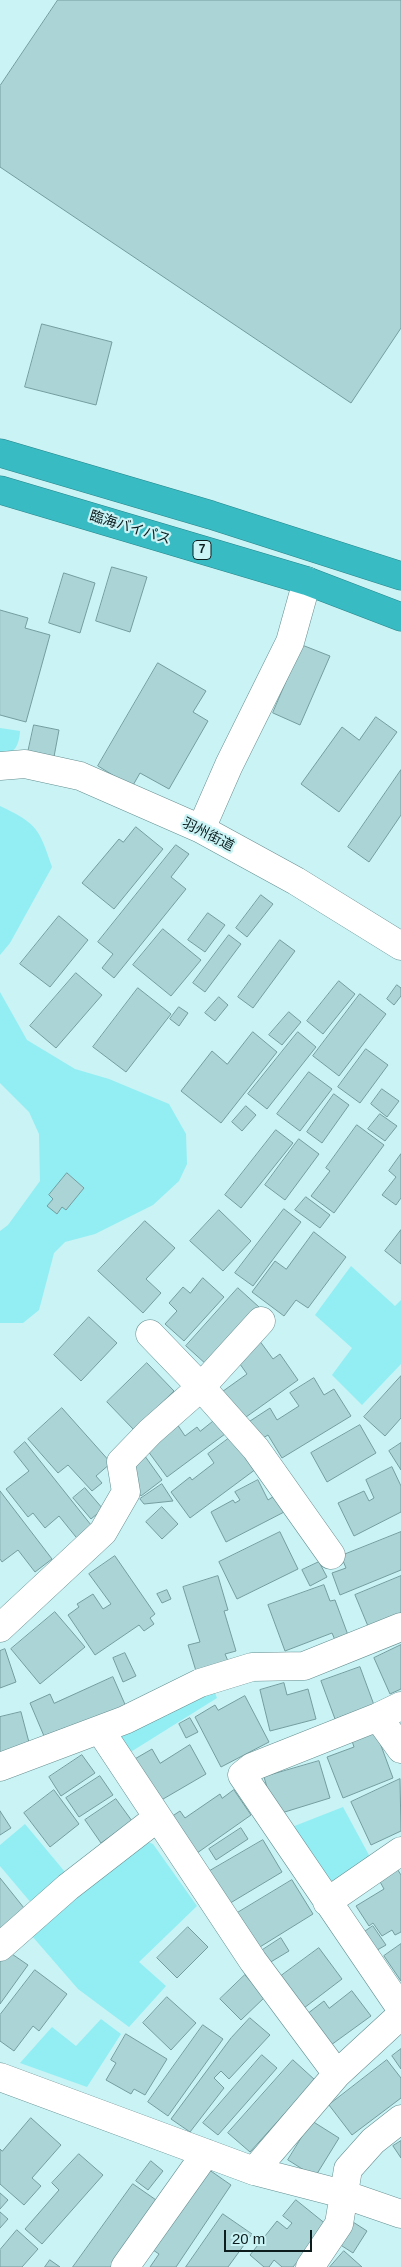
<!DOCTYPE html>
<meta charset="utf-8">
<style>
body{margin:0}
#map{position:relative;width:401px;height:2267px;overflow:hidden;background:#c9f3f5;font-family:Arial,sans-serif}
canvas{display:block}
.scale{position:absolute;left:224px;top:2230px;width:88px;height:22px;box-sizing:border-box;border:2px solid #0d1d1e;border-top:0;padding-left:6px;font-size:15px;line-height:18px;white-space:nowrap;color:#0d1d1e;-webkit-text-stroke:4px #c9f3f5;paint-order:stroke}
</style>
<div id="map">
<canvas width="401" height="2267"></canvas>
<div class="scale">20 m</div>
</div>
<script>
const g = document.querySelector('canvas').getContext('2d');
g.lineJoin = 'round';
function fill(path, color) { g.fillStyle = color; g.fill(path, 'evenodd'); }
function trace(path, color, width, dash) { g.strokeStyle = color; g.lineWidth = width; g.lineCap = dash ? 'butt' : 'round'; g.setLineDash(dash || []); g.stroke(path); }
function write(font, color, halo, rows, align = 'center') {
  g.font = font + ' Arial,"Noto Sans JP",sans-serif'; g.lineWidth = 4.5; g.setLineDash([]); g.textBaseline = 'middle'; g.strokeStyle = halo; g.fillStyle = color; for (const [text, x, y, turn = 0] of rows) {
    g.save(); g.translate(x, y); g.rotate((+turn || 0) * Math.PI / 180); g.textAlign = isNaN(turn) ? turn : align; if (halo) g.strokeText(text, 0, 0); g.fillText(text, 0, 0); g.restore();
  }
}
const green = new Path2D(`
 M0 728 20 731C19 746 15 753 0 757Z
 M0 806C38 824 39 829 52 867L10 943 0 955Z
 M0 992 27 1040 75 1069 109 1079 169 1104 186 1134 187 1164 179 1181 153 1205 95 1234 65 1242 54 1253 39 1310 23 1323H0V1231L8 1225 40 1181 39 1134 29 1112 0 1083Z
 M351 1266 395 1306 401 1300V1364L362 1405 332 1375 352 1348 315 1315Z
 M213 1688 217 1698 129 1753 119 1735Z
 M343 1807 370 1857 327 1887 292 1827Z
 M25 1824 65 1872 32 1904 0 1866V1845Z
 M146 1841 153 1844 197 1906 139 1962 166 1986 129 2027 78 1989 32 1936 70 1895Z
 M101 2019 121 2034 87 2087 20 2063 52 2027 76 2046Z`);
const building = new Path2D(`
 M58 0H401V328L351 403 0 167V86Z
 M42 324 112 342 96 405 25 387Z
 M112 567 147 577 130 632 96 621Z
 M64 573 95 583 80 633 49 623Z
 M0 610 28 618 25 628 50 635 26 722 0 715Z
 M302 645 330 656 300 725 273 713Z
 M158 663 206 691 193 712 208 721 169 789 140 773 132 787 98 766Z
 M376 717 397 732 339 812 301 784 342 727 359 740Z
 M34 725 59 730 53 762 27 757Z
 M401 770V815L369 862 348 847Z
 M136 827 163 849 114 909 82 883 119 839 123 842Z
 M176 845 189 854 171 877 186 889 114 978 102 968 113 954 98 942Z
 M261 895 273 904 247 937 236 928Z
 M208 913 225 925 205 952 188 940Z
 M59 916 88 940 50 987 20 964Z
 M163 929 201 960 171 996 133 965Z
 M229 935 241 944 205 992 193 983Z
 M280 940 295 951 253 1008 238 997Z
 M76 973 102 995 56 1048 30 1026Z
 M339 981 355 994 323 1034 307 1021Z
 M397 985 401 988V996L394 1005 387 999Z
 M138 988 171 1014 126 1072 93 1047Z
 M360 994 386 1014 339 1076 313 1056Z
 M219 997 228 1005 215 1021 205 1013Z
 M179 1007 188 1013 179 1026 170 1019Z
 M289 1012 301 1022 282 1045 269 1035Z
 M253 1032 277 1052 221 1123 181 1091 212 1051 227 1064Z
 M298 1032 316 1047 267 1109 248 1094Z
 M366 1049 388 1065 360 1103 338 1087Z
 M309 1072 332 1089 300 1131 277 1114Z
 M382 1089 399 1101 387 1117 371 1104Z
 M334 1094 349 1105 322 1143 307 1132Z
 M246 1106 256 1115 242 1131 232 1122Z
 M380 1114 397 1126 385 1141 368 1129Z
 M357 1125 384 1145 334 1213 311 1196 330 1171 326 1168Z
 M276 1130 293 1143 241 1208 225 1195Z
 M299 1139 319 1154 285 1200 265 1185Z
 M401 1154V1198L396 1205 382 1195 396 1177 389 1171Z
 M67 1173 84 1188 66 1210 62 1207 57 1214 47 1206 53 1199 49 1195Z
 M306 1197 330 1215 320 1228 295 1210Z
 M284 1209 301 1222 253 1286 235 1273Z
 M219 1210 251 1241 223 1271 190 1241Z
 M145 1221 175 1248 146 1279 161 1293 143 1313 98 1271Z
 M401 1230V1264L385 1251Z
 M314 1232 346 1257 308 1308 296 1300 284 1316 252 1292 275 1261 286 1269Z
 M203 1278 224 1297 184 1341 165 1324 177 1311 169 1303 183 1287 190 1293Z
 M238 1288 259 1307 207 1365 186 1346Z
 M89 1317 117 1343 81 1381 54 1355Z
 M259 1340 273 1359 280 1354 298 1380 239 1422 219 1394 247 1374 235 1357Z
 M147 1363 174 1391 134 1430 107 1402Z
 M401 1376V1418L385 1436 364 1417Z
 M314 1378 324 1395 334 1389 351 1416 282 1458 268 1435 258 1441 247 1423 270 1408 277 1420 299 1406 290 1393Z
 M62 1408 111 1463 96 1476 102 1483 92 1491 68 1465 58 1473 28 1439Z
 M215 1420 225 1434 167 1477 145 1447 177 1424 185 1436 197 1427 200 1431Z
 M360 1425 376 1453 327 1482 311 1453Z
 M232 1436 256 1469 190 1518 171 1492 190 1477 192 1480 214 1463 208 1454Z
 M25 1442 95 1530 80 1542 59 1516 45 1528 33 1513 28 1517 6 1489 29 1471 14 1452Z
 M401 1443V1470L389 1451Z
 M142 1452 162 1480 141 1496 129 1479Z
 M392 1467 401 1486V1512L354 1536 338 1503 364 1491 369 1501 374 1498 366 1480Z
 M258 1480 268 1500 279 1493 288 1510 226 1542 211 1512 233 1500 235 1503 240 1500 235 1492Z
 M162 1484 173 1501 144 1504 140 1499Z
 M85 1488 103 1509 91 1519 73 1498Z
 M0 1491 52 1559 35 1572 18 1550 2 1562 0 1559Z
 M162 1507 178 1524 162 1539 146 1522Z
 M280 1532 298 1569 237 1599 219 1562Z
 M401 1532V1570L340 1595 332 1573 346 1568 341 1556Z
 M115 1556 155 1614 150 1618 154 1624 144 1631 139 1625 95 1655 68 1615 79 1607 77 1604 93 1594 103 1609 111 1604 89 1574Z
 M319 1562 327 1577 310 1586 302 1570Z
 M218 1576 228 1610 224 1611 236 1651 225 1654 228 1661 196 1671 188 1645 200 1642 183 1587Z
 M401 1576V1618L370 1631 355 1595Z
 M324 1585 330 1601 335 1600 348 1635 335 1640 332 1633 285 1651 268 1605Z
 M167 1590 171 1599 162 1603 157 1594Z
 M55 1612 85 1647 40 1684 11 1649Z
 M401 1645V1689L390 1694 374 1658Z
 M5 1649 16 1682 0 1688V1651Z
 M125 1653 136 1676 123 1682 113 1658Z
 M360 1667 374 1705 335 1719 321 1681Z
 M113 1677 127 1709 68 1734 65 1728 44 1736 30 1703 50 1694 54 1703Z
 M284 1683 287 1695 308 1689 316 1719 270 1731 260 1690Z
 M245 1696 269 1742 221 1767 195 1717 215 1705 218 1710Z
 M21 1712 31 1750 0 1757V1717Z
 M190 1718 198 1732 186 1738 179 1724Z
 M376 1732 393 1778 343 1798 327 1757 354 1747 352 1741Z
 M190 1745 206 1774 158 1802 133 1760 152 1749 160 1763Z
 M82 1755 95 1773 61 1796 49 1777Z
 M319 1761 330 1798 275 1815 264 1777Z
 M100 1776 113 1795 79 1817 66 1798Z
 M400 1779 401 1831 371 1845 351 1802Z
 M54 1790 79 1824 50 1847 24 1813Z
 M234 1790 251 1815 190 1858 165 1821 180 1811 185 1818 220 1794 222 1798Z
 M116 1799 132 1821 101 1843 85 1820Z
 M0 1811 11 1828 0 1835Z
 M241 1828 248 1839 216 1860 209 1849Z
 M263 1840 282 1872 227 1905 208 1872Z
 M396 1867 401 1875V1932L395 1935 392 1930 382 1936 373 1923 369 1926 356 1906 384 1889 378 1878Z
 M0 1878 28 1913 0 1936Z
 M292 1880 313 1914 255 1950 234 1915Z
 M373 1926 386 1945 372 1953 360 1935Z
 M188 1927 208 1947 177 1978 157 1958Z
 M281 1938 289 1951 269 1963 261 1951Z
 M401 1944V1981L384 1956Z
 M319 1948 342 1979 304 2008 281 1976Z
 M9 1952 28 1965 0 2004V1959Z
 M35 1970 67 1994 39 2031 33 2026 14 2051 0 2041V2015Z
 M245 1975 265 1997 241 2020 220 1999Z
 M352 1991 371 2016 331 2045 307 2014 324 2001 329 2008Z
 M167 1997 196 2023 171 2050 143 2023Z
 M250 2018 270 2035 229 2079 221 2071 214 2078 224 2088 190 2132 171 2119 231 2038Z
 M203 2025 223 2039 168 2116 148 2102Z
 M126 2034 167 2059 145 2095 134 2089 131 2094 106 2080 116 2063 111 2060Z
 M401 2049V2069L392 2056Z
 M262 2055 277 2068 218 2135 203 2123Z
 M293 2060 315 2080 250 2152 228 2133Z
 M387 2060 401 2078V2098L352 2135 329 2105Z
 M31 2118 61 2145 32 2178 41 2186 24 2205 0 2184V2149L2 2151Z
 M312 2121 339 2138 315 2177 288 2160Z
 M401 2141V2158L393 2146Z
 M79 2154 103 2175 42 2244 25 2229 59 2190 52 2183Z
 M151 2161 163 2171 148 2190 136 2181Z
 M205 2167 231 2185 176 2267H150L159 2254 150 2248Z
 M133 2184 159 2202 113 2267H73Z
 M0 2193 8 2200 0 2209Z
 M296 2200 327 2225 293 2267H282L274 2260 269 2267H264L250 2255 277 2221 287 2229 292 2223 283 2216Z
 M0 2212 8 2219 0 2228Z
 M223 2214 252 2234 228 2267H186Z
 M353 2222 367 2231 353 2253 339 2244Z
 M17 2230 38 2249 22 2267H0V2250Z
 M344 2251 362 2267H330Z
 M50 2260 60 2267H45Z`);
const minor = new Path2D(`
 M0 766 25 764 80 776 201 829 296 881 401 946
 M201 829 229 765 290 642 307 581
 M150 1334 201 1387 256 1449 331 1555
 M0 1628 103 1532 126 1492 121 1462 150 1432 201 1387 261 1321
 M401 1706 378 1717 252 1767 242 1775 401 2009
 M378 1717 401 1749
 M100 1730 253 1961 337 2074
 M0 1767 125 1720 200 1683 252 1667 304 1666 401 1627
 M327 1902 401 1851
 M0 1947 68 1887 157 1818
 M0 2077 254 2171 343 2194 401 2214
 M254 2171 337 2074 401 2015
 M125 2267 206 2153
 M310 2267 339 2224 348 2169 373 2141 401 2119`);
const highway = new Path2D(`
 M0 453 211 515 401 576
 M0 490 307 581 401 617`);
const shields = [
 [202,550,18]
];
const shieldNames = [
 ["7",202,550]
];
const streetNames = [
 ["臨海バイパス",130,528,17],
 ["羽州街道",208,835,27]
];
fill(green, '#92eef3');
fill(building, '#abd4d7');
trace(building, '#759d9f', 1);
trace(minor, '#668e90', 29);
trace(highway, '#298489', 29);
trace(minor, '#fff', 28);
trace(highway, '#38bbc3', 28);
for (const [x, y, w] of shields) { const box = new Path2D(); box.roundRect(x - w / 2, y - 9.5, w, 19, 4); g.fillStyle = '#c9f3f5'; g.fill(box); trace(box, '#0d1d1e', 1); }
write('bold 12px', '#0d1d1e', null, shieldNames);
write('14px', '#0d1d1e', '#c9f3f5', streetNames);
</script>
